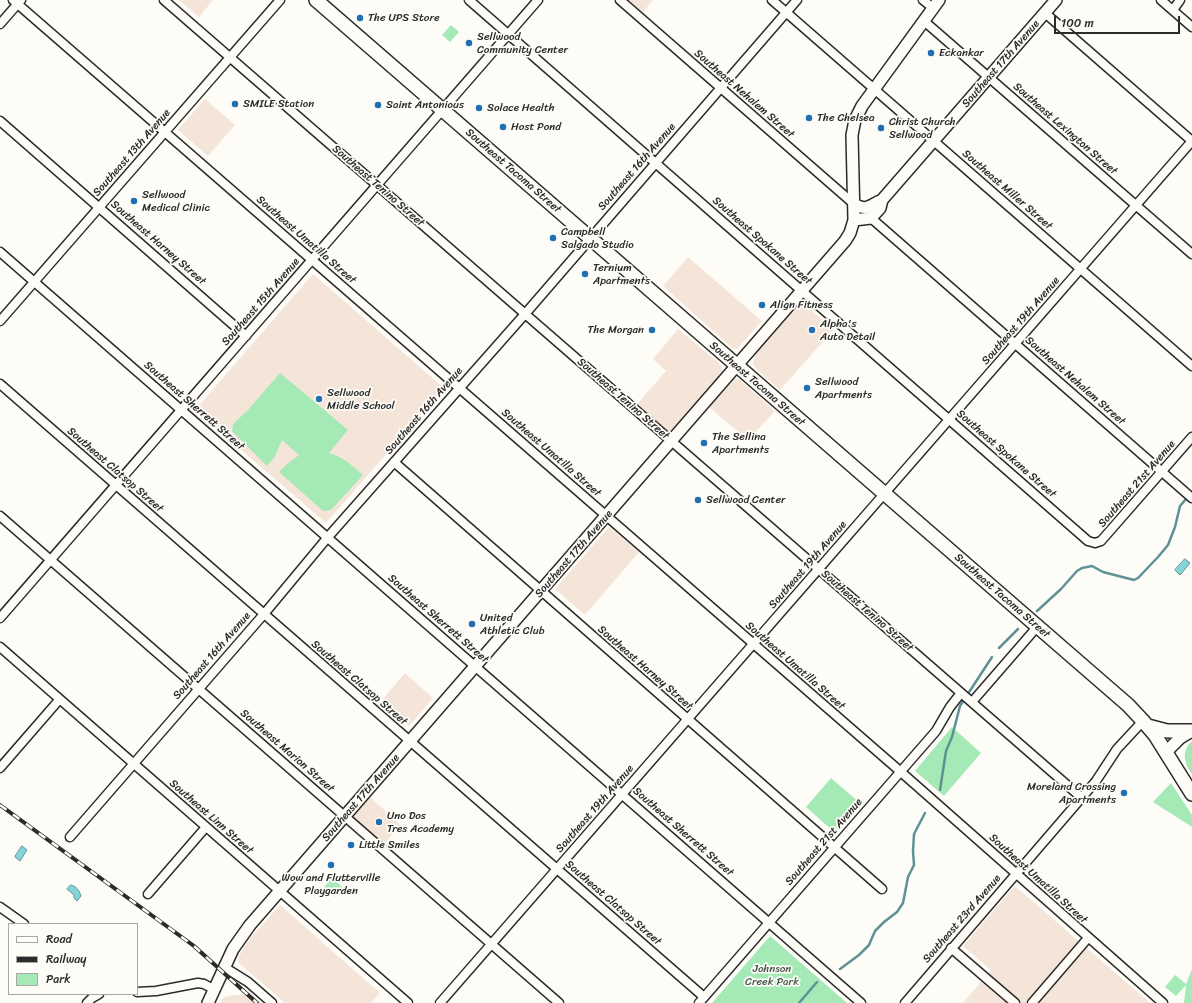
<!DOCTYPE html>
<style>
body{margin:0}
#map{position:relative;width:1192px;height:1003px;overflow:hidden;background:#fdfcf7;font-family:Sriracha,sans-serif}
canvas{display:block}
.legend{position:absolute;left:8px;top:923px;width:130px;height:72px;box-sizing:border-box;background:#fdfcf7;border:1px solid #a9a8a5;margin:0;padding:5px 7px;list-style:none;font-size:12px;color:#2b2b2b}
.legend li{display:flex;align-items:center;gap:8px;height:20px}
.legend b{width:20px;border:1px solid #a9a8a5}
.scale{position:absolute;left:1054px;top:16px;width:126px;height:18px;box-sizing:border-box;border:2px solid #2b2b2b;border-top:0;padding-left:5px;font-size:12px;line-height:14px;white-space:nowrap;color:#2b2b2b;-webkit-text-stroke:3px #fdfcf7;paint-order:stroke}
</style>
<div id="map">
<canvas width="1192" height="1003"></canvas>
<ul class="legend">
<li><b style="height:5px;background:#fdfcf7"></b>Road</li>
<li><b style="height:5px;background:#2b2b2b"></b>Railway</li>
<li><b style="height:11px;background:#a5eab6"></b>Park</li>
</ul>
<div class="scale">100 m</div>
</div>
<script>
const g = document.querySelector('canvas').getContext('2d');
g.lineJoin = 'round';
function fill(path, color) { g.fillStyle = color; g.fill(path, 'evenodd'); }
function trace(path, color, width, dash) { g.strokeStyle = color; g.lineWidth = width; g.lineCap = dash ? 'butt' : 'round'; g.setLineDash(dash || []); g.stroke(path); }
function write(font, color, halo, rows, align = 'center') {
  g.font = font + ' Sriracha,sans-serif'; g.lineWidth = 3.5; g.setLineDash([]); g.textBaseline = 'middle'; g.strokeStyle = halo; g.fillStyle = color; for (const [text, x, y, turn = 0] of rows) {
    g.save(); g.translate(x, y); g.rotate((+turn || 0) * Math.PI / 180); g.textAlign = isNaN(turn) ? turn : align; if (halo) g.strokeText(text, 0, 0); g.fillText(text, 0, 0); g.restore();
  }
}
const built = new Path2D(`
 M179 0H213L199 17Z
 M628 0H653L643 12Z
 M205 99 235 125 208 156 178 130Z
 M688 257 762 321 737 349 732 348 663 286Z
 M313 274 444 388 326 523 195 410Z
 M801 302 834 329 780 390 757 370 753 364 754 359 756 353Z
 M678 329 718 362 722 367V371L719 377 673 430 668 432 637 404 666 371 653 359Z
 M735 379H739L742 382 775 411 748 440 709 407Z
 M609 527 639 552 585 615 555 589Z
 M405 673 433 698 409 726 381 701Z
 M370 797 401 825 384 844 353 817Z
 M1015 886 1150 1003H963L991 970 963 946Z
 M280 905 380 993 371 1003H285L239 963 238 958 244 947 253 935Z
 M235 995H253L261 1003H220L222 999 228 996Z`);
const green = new Path2D(`
 M451 25 459 32 450 42 442 35Z
 M280 373 348 430 329 453C342 456 353 466 363 475L331 510 323 511 279 472 286 465 299 455 282 440 274 458 267 466 232 431 233 424 247 411Z
 M952 727 981 753 944 796 915 771Z
 M1192 741V774C1184 763 1181 751 1192 741Z
 M831 778 860 803 834 832 806 807Z
 M1171 783 1192 815V827L1153 802Z
 M332 878 343 888 336 897 324 887Z
 M770 936 847 1003H712Z
 M1192 969V1003H1184L1186 985 1176 996 1165 987 1175 975 1186 984Z`);
const water = new Path2D(`
 M1185 559 1190 563 1180 575 1175 570Z
 M22 846 27 850 20 861 15 857Z
 M71 885C77 887 79 890 81 896L77 901 74 898V895L67 889Z`);
const stream = new Path2D(`
 M1037 611 1061 589 1077 571 1082 568 1092 566 1103 572 1134 580 1138 578 1158 557 1168 545 1175 527 1180 506 1192 492
 M999 648 1018 629
 M940 790 946 751 952 737 960 706 992 657
 M840 969 859 955 869 945 875 931 884 922 897 912 903 903 908 877 914 865 913 851 914 834 925 813
 M799 1003 817 982`);
const street = new Path2D(`
 M13 0 901 772 1163 1003
 M164 0 1082 798
 M469 0 1088 541 1095 543 1101 541 1192 437
 M620 0 854 204
 M772 0 1192 366
 M923 0 933 8
 M1161 0 1192 27
 M1173 10 1180 0
 M1045 13 1192 141
 M924 21 1192 254
 M0 24 21 0
 M0 121 246 336
 M871 218 1192 498
 M0 252 861 1003
 M0 321 280 0
 M0 384 704 997
 M394 462 882 889
 M0 516 559 1003
 M0 618 538 0
 M0 647 408 1003
 M972 702 1037 627
 M0 768 59 700
 M70 837 264 614 328 537 525 314 797 0
 M148 894 206 827
 M0 907 24 924
 M951 948 1015 1003
 M224 967 248 982 272 1003
 M137 992 156 991 198 983 204 984 215 990
 M87 1003 92 998 99 994
 M440 1003 1192 141
 M699 1003 936 731 950 707 961 693
 M905 1003 1096 781 1117 749 1143 721
 M1032 1003 1088 938`);
const secondary = new Path2D(`
 M854 204C868 212 870 205 882 200
 M854 220 871 218 880 208 882 200 1056 0
 M1166 752 1180 738 1190 732
 M208 1003 233 949 250 925 845 241 850 233 854 220 852 135 855 120 862 106 939 0`);
const primary = new Path2D(`
 M316 0 1128 705 1143 721 1155 735 1192 794
 M1148 726 1167 731H1192`);
const rail = new Path2D(`
 M0 805 194 946 257 1003`);
const markers = [
 [360,18,4,"#1f6fb2"],
 [469,43,4,"#1f6fb2"],
 [931,53,4,"#1f6fb2"],
 [235,104,4,"#1f6fb2"],
 [378,105,4,"#1f6fb2"],
 [479,108,4,"#1f6fb2"],
 [809,118,4,"#1f6fb2"],
 [503,127,4,"#1f6fb2"],
 [881,128,4,"#1f6fb2"],
 [134,201,4,"#1f6fb2"],
 [553,238,4,"#1f6fb2"],
 [585,274,4,"#1f6fb2"],
 [762,305,4,"#1f6fb2"],
 [652,330,4,"#1f6fb2"],
 [812,330,4,"#1f6fb2"],
 [807,388,4,"#1f6fb2"],
 [319,399,4,"#1f6fb2"],
 [704,443,4,"#1f6fb2"],
 [698,500,4,"#1f6fb2"],
 [472,624,4,"#1f6fb2"],
 [1124,793,4,"#1f6fb2"],
 [379,822,4,"#1f6fb2"],
 [351,845,4,"#1f6fb2"],
 [331,865,4,"#1f6fb2"]
];
const poiNames = [
 ["The UPS Store",368,18],
 ["Sellwood",477,37],
 ["Community Center",477,50],
 ["Eckankar",939,53],
 ["SMILE Station",243,104],
 ["Saint Antonious",386,105],
 ["Solace Health",487,108],
 ["The Chelsea",817,118],
 ["Christ Church",889,122],
 ["Sellwood",889,135],
 ["Host Pond",511,127],
 ["Sellwood",142,195],
 ["Medical Clinic",142,208],
 ["Campbell",561,232],
 ["Salgado Studio",561,245],
 ["Ternium",593,268],
 ["Apartments",593,281],
 ["Align Fitness",770,305],
 ["Alpha's",820,324],
 ["Auto Detail",820,337],
 ["The Morgan",644,330,"right"],
 ["Sellwood",815,382],
 ["Apartments",815,395],
 ["Sellwood",327,393],
 ["Middle School",327,406],
 ["The Sellina",712,437],
 ["Apartments",712,450],
 ["Sellwood Center",706,500],
 ["United",480,618],
 ["Athletic Club",480,631],
 ["Moreland Crossing",1116,787,"right"],
 ["Apartments",1116,800,"right"],
 ["Uno Dos",387,816],
 ["Tres Academy",387,829],
 ["Little Smiles",359,845],
 ["Wow and Flutterville",331,878,"center"],
 ["Playgarden",331,891,"center"]
];
const streetNames = [
 ["Southeast 17th Avenue",1001,64,-49],
 ["Southeast Nehalem Street",744,94,41],
 ["Southeast Lexington Street",1065,129,41],
 ["Southeast 13th Avenue",132,153,-49],
 ["Southeast 16th Avenue",637,167,-49],
 ["Southeast Tacoma Street",513,171,41],
 ["Southeast Tenino Street",378,186,41],
 ["Southeast Miller Street",1007,190,41],
 ["Southeast Umatilla Street",306,240,41],
 ["Southeast Spokane Street",762,241,41],
 ["Southeast Harney Street",158,243,41],
 ["Southeast 15th Avenue",261,302,-49],
 ["Southeast 19th Avenue",1021,321,-49],
 ["Southeast Nehalem Street",1075,381,41],
 ["Southeast Tacoma Street",757,384,41],
 ["Southeast Tenino Street",623,399,41],
 ["Southeast Sherrett Street",194,406,41],
 ["Southeast 16th Avenue",424,411,-49],
 ["Southeast Umatilla Street",551,453,41],
 ["Southeast Spokane Street",1006,454,41],
 ["Southeast Clatsop Street",115,470,41],
 ["Southeast 21st Avenue",1137,484,-49],
 ["Southeast 17th Avenue",574,554,-49],
 ["Southeast 19th Avenue",808,565,-49],
 ["Southeast Tacoma Street",1002,596,41],
 ["Southeast Tenino Street",867,611,41],
 ["Southeast Sherrett Street",438,619,41],
 ["Southeast 16th Avenue",212,656,-49],
 ["Southeast Umatilla Street",795,666,41],
 ["Southeast Harney Street",645,668,41],
 ["Southeast Clatsop Street",359,683,41],
 ["Southeast Marion Street",287,751,41],
 ["Southeast 17th Avenue",361,798,-49],
 ["Southeast 19th Avenue",595,809,-49],
 ["Southeast Linn Street",211,817,41],
 ["Southeast Sherrett Street",683,832,41],
 ["Southeast 21st Avenue",824,842,-49],
 ["Southeast Umatilla Street",1038,879,42],
 ["Southeast Clatsop Street",613,903,41],
 ["Southeast 23rd Avenue",962,919,-49]
];
const parkNames = [
 ["Johnson",772,969],
 ["Creek Park",772,982]
];
fill(built, '#f5e5d9');
fill(green, '#a5eab6');
fill(water, '#84d5da');
trace(water, '#609194', 1);
trace(stream, '#609194', 2.5);
trace(street, '#2b2b2b', 11);
trace(secondary, '#2b2b2b', 14);
trace(primary, '#2b2b2b', 16);
trace(street, '#fdfcf7', 8);
trace(secondary, '#fdfcf7', 11);
trace(primary, '#fdfcf7', 13);
trace(rail, '#2b2b2b', 4);
trace(rail, '#fdfcf7', 2.5, [8]);
for (const [x, y, r, color] of markers) { const dot = new Path2D(); dot.arc(x, y, r, 0, 2 * Math.PI); g.fillStyle = color; g.fill(dot); trace(dot, '#fdfcf7', 1.5); }
write('11px', '#2b2b2b', '#fdfcf7', poiNames, 'left');
write('11px', '#2b2b2b', '#fdfcf7', streetNames);
write('11px', '#4a5b4e', '#fdfcf7', parkNames);
</script>
